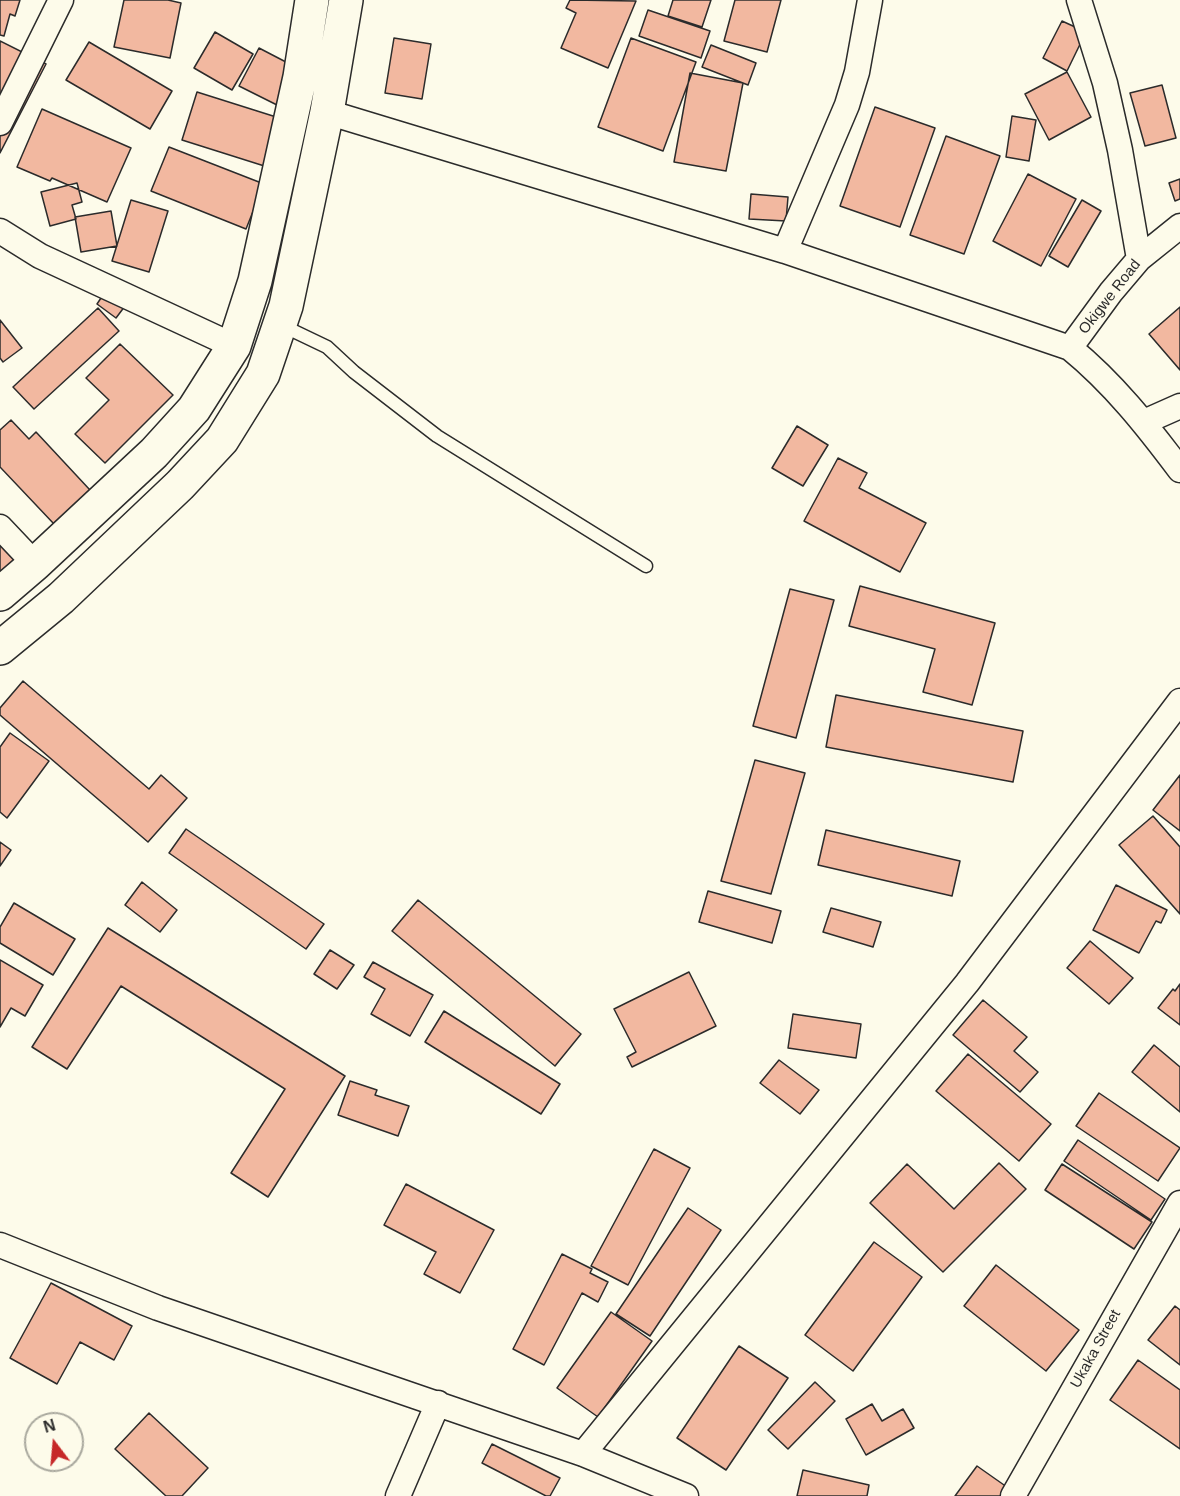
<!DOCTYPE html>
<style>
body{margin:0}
#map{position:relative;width:1180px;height:1496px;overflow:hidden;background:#fdfbea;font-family:Helvetica,sans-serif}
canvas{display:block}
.north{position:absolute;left:24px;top:1412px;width:60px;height:60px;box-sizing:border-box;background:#fdfbea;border:2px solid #a9a89e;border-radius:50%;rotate:344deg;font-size:16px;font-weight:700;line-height:24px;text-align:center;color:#2b2b2b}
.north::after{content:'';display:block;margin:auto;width:21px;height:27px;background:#c62828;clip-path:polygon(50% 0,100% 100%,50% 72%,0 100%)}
</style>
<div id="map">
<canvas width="1180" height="1496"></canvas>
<div class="north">N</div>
</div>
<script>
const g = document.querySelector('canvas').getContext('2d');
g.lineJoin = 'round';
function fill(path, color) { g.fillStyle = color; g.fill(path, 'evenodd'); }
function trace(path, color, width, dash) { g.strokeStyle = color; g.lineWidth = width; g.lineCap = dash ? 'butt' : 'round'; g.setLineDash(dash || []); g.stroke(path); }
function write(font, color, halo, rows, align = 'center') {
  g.font = font + ' Helvetica,sans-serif'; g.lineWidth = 4.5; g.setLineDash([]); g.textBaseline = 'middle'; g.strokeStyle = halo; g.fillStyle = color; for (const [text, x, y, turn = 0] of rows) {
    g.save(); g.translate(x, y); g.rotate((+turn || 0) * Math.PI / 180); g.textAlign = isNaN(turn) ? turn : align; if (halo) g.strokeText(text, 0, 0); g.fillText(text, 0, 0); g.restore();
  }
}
const building = new Path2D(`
 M0 0H20L15 16 10 14 4 36 0 35Z
 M124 0H168L181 3 170 58 114 47Z
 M570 0 636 1 608 68 561 48 576 13 566 8Z
 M673 0H711L702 27 668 16Z
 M735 0H781L767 52 724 41Z
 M648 10 710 31 701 58 639 36Z
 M1062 21 1086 32 1067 71 1043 58Z
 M215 32 253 54 232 90 194 68Z
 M394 38 431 44 422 99 385 93Z
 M631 38 696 62 663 151 598 127Z
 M0 41 46 64 0 153Z
 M89 42 172 91 150 129 66 80Z
 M711 45 756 63 748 85 702 67Z
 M259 48 309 74 289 111 239 86Z
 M1067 72 1091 117 1049 140 1025 94Z
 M690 73 743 83 726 171 674 162Z
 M1162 85 1176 138 1145 146 1130 93Z
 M197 92 292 122 277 170 182 140Z
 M875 107 935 128 900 227 840 206Z
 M42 109 131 148 107 202 52 178 50 181 17 167Z
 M1012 116 1036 120 1029 161 1006 157Z
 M946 136 1000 156 964 254 910 235Z
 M169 147 264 184 246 229 151 191Z
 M1028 174 1076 199 1041 266 993 241Z
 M1180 179V199L1175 201 1169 183Z
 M77 183 82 202 72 205 76 219 50 226 41 192Z
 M751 194 788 197 786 221 749 219Z
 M131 200 168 211 149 272 112 261Z
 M1082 200 1101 211 1068 267 1049 256Z
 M111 211 117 246 81 252 75 217Z
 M105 292 125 306 116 318 97 304Z
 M1180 307V370L1149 334Z
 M98 308 119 331 34 409 13 387Z
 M0 320 22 348 3 362 0 358Z
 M120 344 173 395 105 463 75 434 109 400 86 378Z
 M11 420 29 439 36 432 90 490 54 524 0 467V430Z
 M797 426 828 445 803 486 772 468Z
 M838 458 867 473 859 488 926 523 900 572 804 521Z
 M0 535 27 566 0 590Z
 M860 586 995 623 972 705 923 692 935 649 849 626Z
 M790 589 834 600 796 738 753 726Z
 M23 681 149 789 161 775 187 798 148 842 0 715V708Z
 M836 695 1023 731 1013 782 826 747Z
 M10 733 49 761 7 818 0 812V747Z
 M755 760 805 773 771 894 721 881Z
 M1180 775V831L1153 810Z
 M1153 816 1180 847V914L1119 845Z
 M186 829 324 924 306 949 169 853Z
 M826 830 960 861 952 896 818 865Z
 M0 842 11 850 0 866Z
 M142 882 177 910 160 932 125 905Z
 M1116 885 1167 910 1161 923 1156 921 1139 953 1093 930Z
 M708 891 781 911 772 943 699 922Z
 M418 900 581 1034 555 1066 392 931Z
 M14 903 75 939 53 975 0 943V927Z
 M831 908 881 922 873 947 823 932Z
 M108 928 345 1076 268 1197 231 1173 285 1089 121 986 67 1069 32 1047Z
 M1090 941 1133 978 1109 1004 1067 968Z
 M330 950 354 965 337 989 314 974Z
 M0 960 43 985 25 1016 11 1008 0 1027Z
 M373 962 433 995 410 1036 371 1014 385 989 364 977Z
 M689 972 716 1026 632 1067 627 1057 636 1052 614 1009Z
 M1180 984V1025L1158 1008 1173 989 1175 991Z
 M983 1000 1027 1037 1014 1051 1038 1072 1020 1092 953 1035Z
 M444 1011 560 1084 541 1114 425 1042Z
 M793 1014 861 1024 856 1058 788 1048Z
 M1154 1045 1180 1067V1112L1132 1072Z
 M968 1054 1051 1124 1019 1161 936 1091Z
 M779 1060 819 1090 800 1114 760 1083Z
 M350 1081 377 1090 375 1095 409 1106 398 1136 338 1115Z
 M1099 1093 1180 1148 1158 1181 1076 1126Z
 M1078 1140 1165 1199 1151 1220 1064 1161Z
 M654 1149 690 1168 628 1285 591 1266Z
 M999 1163 1026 1189 943 1272 870 1203 907 1164 954 1209Z
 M1062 1164 1152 1222 1134 1249 1045 1190Z
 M406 1184 494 1230 460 1293 424 1274 436 1252 384 1225Z
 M688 1208 721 1230 650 1336 616 1314Z
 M874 1242 922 1277 853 1371 805 1335Z
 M562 1254 592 1269 590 1273 608 1282 598 1302 582 1293 544 1365 513 1349Z
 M996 1265 1079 1330 1046 1371 964 1306Z
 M51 1283 132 1326 114 1360 80 1342 57 1384 10 1358Z
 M1175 1306 1180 1310V1365L1148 1340Z
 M611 1312 652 1341 598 1417 557 1388Z
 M739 1346 788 1378 726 1470 677 1438Z
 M1138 1360 1180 1390V1449L1110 1400Z
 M815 1382 835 1401 788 1449 768 1430Z
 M872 1404 882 1421 903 1409 914 1428 866 1455 846 1419Z
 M149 1413 208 1468 182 1496H166L115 1449Z
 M492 1444 560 1478 550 1496H546L482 1463Z
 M977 1466 1014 1492 1011 1496H955Z
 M803 1470 869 1485 867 1496H797Z`);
const lane = new Path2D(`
 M281 325 327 347 354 372 437 436 646 566`);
const street = new Path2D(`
 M1079 0 1105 83 1120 150 1139 259
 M327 112 785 251 1070 348C1113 383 1147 426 1180 470
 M0 123 61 0
 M0 231 40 256 234 346
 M785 251 847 105 857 72 870 0
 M1070 348 1111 292 1139 259 1180 226
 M1144 422 1180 406
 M0 527 35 564
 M0 1245 158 1308 583 1454 686 1496
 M583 1454 967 983 1180 701
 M398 1496 438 1403
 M1013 1496 1180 1203`);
const secondary = new Path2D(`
 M0 594 35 564 154 453 194 409 234 346 255 281 300 77 312 0
 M0 648 61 598 180 485 222 440 263 374 286 306 327 112 346 0`);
const streetNames = [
 ["Okigwe Road",1110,297,-52],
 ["Ukaka Street",1096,1349,-61]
];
fill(building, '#f2b8a0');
trace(building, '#2b2b2b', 1.5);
trace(lane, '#2b2b2b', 15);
trace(street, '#2b2b2b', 27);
trace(secondary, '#2b2b2b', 36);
trace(lane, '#fdfbea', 12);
trace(street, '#fdfbea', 24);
trace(secondary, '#fdfbea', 33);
write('15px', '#2b2b2b', '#fdfbea', streetNames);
</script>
